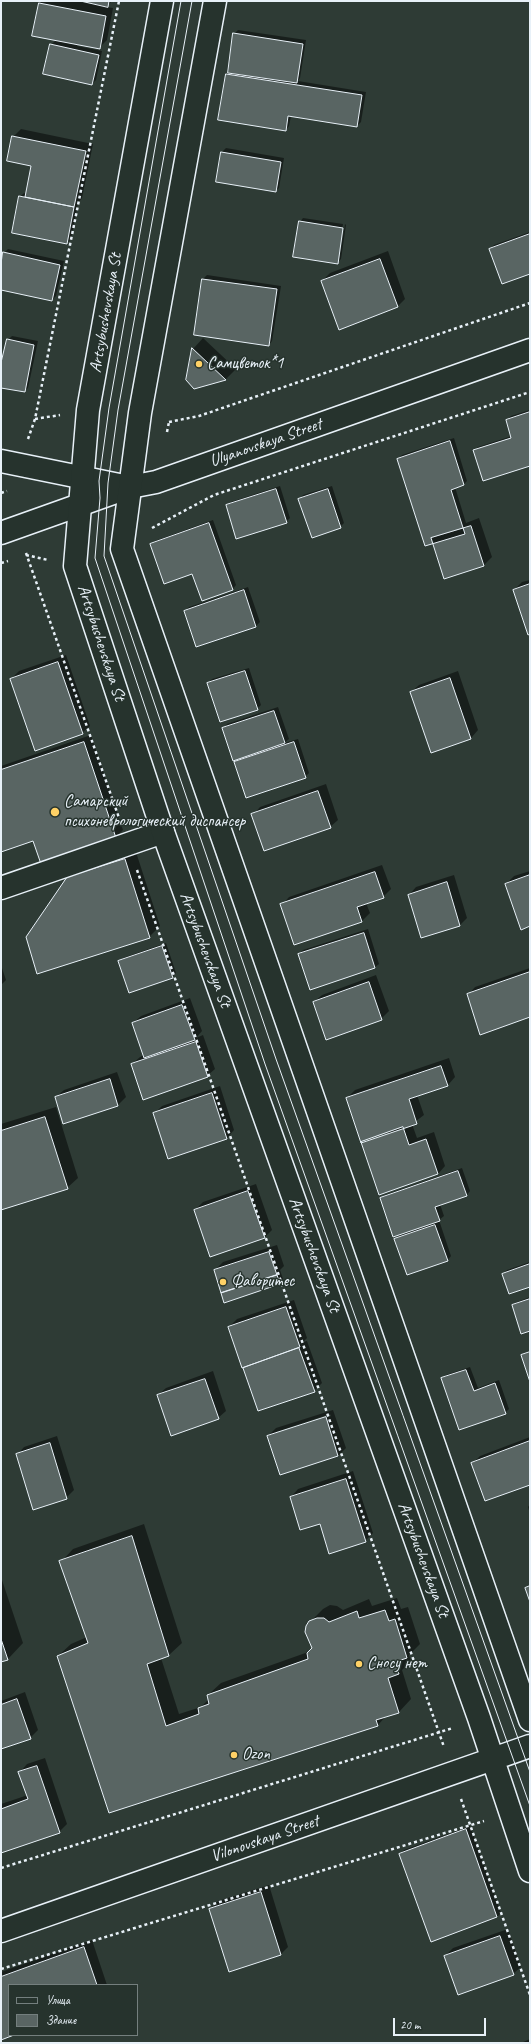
<!DOCTYPE html>
<meta charset="utf-8">
<style>
body{margin:0}
#map{position:relative;width:531px;height:2044px;overflow:hidden;background:#2e3b35;font-family:Caveat,sans-serif}
canvas{display:block}
.frame{position:absolute;inset:0;border:2px solid #e8f1f8;pointer-events:none}
.legend{position:absolute;left:8px;top:1984px;width:130px;height:52px;box-sizing:border-box;background:#26332d;border:1px solid #747f7e;margin:0;padding:5px 7px;list-style:none;font-size:12px;color:#e8f1f8}
.legend li{display:flex;align-items:center;gap:8px;height:20px}
.legend b{width:20px;border:1px solid #747f7e}
.scale{position:absolute;left:393px;top:2018px;width:93px;height:18px;box-sizing:border-box;border:2px solid #e8f1f8;border-top:0;padding-left:5px;font-size:12px;line-height:14px;white-space:nowrap;color:#e8f1f8;-webkit-text-stroke:3px #26332d;paint-order:stroke}
</style>
<div id="map">
<canvas width="531" height="2044"></canvas>
<div class="frame"></div>
<ul class="legend">
<li><b style="height:5px;background:#26332d"></b>Улица</li>
<li><b style="height:11px;background:#596563"></b>Здание</li>
</ul>
<div class="scale">20 m</div>
</div>
<script>
const g = document.querySelector('canvas').getContext('2d');
g.lineJoin = 'round';
function fill(path, color) { g.fillStyle = color; g.fill(path, 'evenodd'); }
function trace(path, color, width, dash) { g.strokeStyle = color; g.lineWidth = width; g.lineCap = dash ? 'butt' : 'round'; g.setLineDash(dash || []); g.stroke(path); }
function write(font, color, halo, rows, align = 'center') {
  g.font = font + ' Caveat,sans-serif'; g.lineWidth = 3; g.setLineDash([]); g.textBaseline = 'middle'; g.strokeStyle = halo; g.fillStyle = color; for (const [text, x, y, turn = 0] of rows) {
    g.save(); g.translate(x, y); g.rotate((+turn || 0) * Math.PI / 180); g.textAlign = isNaN(turn) ? turn : align; if (halo) g.strokeText(text, 0, 0); g.fillText(text, 0, 0); g.restore();
  }
}
const shadow = new Path2D(`
 M42 1H75L92 4 93 2 86 1H112L106 7 113 8 107 40 99 48 78 44 77 46 102 51 96 80 92 84 51 45 56 40 39 3Z
 M238 30 306 40 300 78 298 81 366 92 361 122 357 126 291 116 289 126 286 130 227 74 229 72 234 34Z
 M21 129 93 144 82 198 78 203 71 239 67 243 20 197 24 193 27 194 32 165 13 137Z
 M226 148 284 158 279 188 275 191 222 152Z
 M303 218 343 224 337 260H339L345 224 346 225 341 259 337 263 300 222Z
 M530 232V273L490 249 494 245Z
 M8 249 64 261 56 296 52 300 1 289V269L4 253Z
 M388 251 405 299 398 306 322 281 330 273Z
 M207 275 281 286 272 341 269 345 195 334 203 279Z
 M12 336 38 341 28 388 24 391 1 387V358L4 359 8 340Z
 M203 338 236 369 225 380 187 379 193 349Z
 M530 410V465L474 451 478 447 512 436 507 420 511 416Z
 M454 438 467 481 463 485 455 487 466 523 479 518 492 557 484 565 445 578 434 543 398 459 402 455Z
 M280 486 290 518 286 522 227 506 231 502Z
 M332 486 344 523 340 527 300 499 303 495Z
 M213 520 236 585 233 589 193 573 151 545 155 541Z
 M530 580V633L514 590 522 582Z
 M248 587 260 622 256 626 197 646 185 611 189 607Z
 M66 655 90 726 82 733 11 679 19 671Z
 M249 668 261 705 257 709 208 683 212 679Z
 M458 671 478 730 471 738 432 751 411 692 419 685Z
 M278 707 289 739 284 743 298 739 309 773 305 777 235 762 239 758 224 728 227 724Z
 M91 735 123 830 116 837 33 840 1 851V766Z
 M326 784 338 820 330 827 253 815 260 807Z
 M135 849 160 926 149 937 67 878 78 867Z
 M382 865 391 889 383 897 366 903 370 913 362 921 295 944 282 905 289 897Z
 M530 871V925L506 884 514 876Z
 M454 875 467 918 460 925 409 895 416 887Z
 M368 929 379 964 375 967 311 989 299 954 303 950Z
 M166 943 176 973 172 977 119 962 123 958Z
 M1 965 6 980 1 985Z
 M530 968V1016L468 995 475 987Z
 M376 975 389 1011 381 1019 314 1002 322 995Z
 M190 998 202 1031 196 1038 203 1035 215 1069 207 1076 132 1064 140 1057 144 1055 133 1023 141 1016Z
 M449 1058 455 1077 448 1085 417 1095 424 1115 412 1124 417 1138 434 1132 445 1166 438 1174 347 1098 355 1090Z
 M117 1072 126 1097 118 1105 64 1123 56 1097 64 1090Z
 M220 1086 234 1130 227 1138 169 1157 154 1114 162 1106Z
 M56 1107 78 1178 67 1188 1 1209V1124Z
 M462 1168 470 1191 467 1195 440 1204 444 1216 439 1220 451 1256 448 1260 395 1240 401 1233 381 1199 385 1195Z
 M256 1184 272 1230 264 1238 195 1210 203 1202Z
 M277 1245 284 1266 280 1270 283 1279 279 1283 215 1270 223 1262Z
 M530 1262V1286L503 1274 507 1270Z
 M530 1297V1330L513 1305 517 1302Z
 M294 1300 307 1338 303 1342 307 1341 322 1383 314 1391 259 1410 229 1327 237 1319Z
 M470 1367 478 1388 499 1380 509 1409 505 1413 442 1379 446 1375Z
 M213 1371 226 1411 218 1418 158 1395 166 1388Z
 M333 1410 346 1448 338 1456 268 1436 276 1428ZM330 1414 331 1416 276 1434V1432Z
 M57 1436 74 1490 66 1498 17 1455 24 1447Z
 M530 1437V1484L473 1463 480 1456Z
 M353 1471 373 1533 365 1541 320 1522 291 1497 298 1489Z
 M530 1504V1514L528 1507Z
 M144 1524 182 1643 169 1655 161 1658 179 1714 201 1707 209 1699 208 1695 221 1683 311 1651 313 1648 310 1622 323 1609 330 1605 337 1606 343 1610 369 1599 372 1606 397 1598 401 1609 408 1607 420 1644 409 1655 411 1661 402 1670 411 1699 399 1712 387 1715 378 1725 110 1811 58 1656 71 1644 87 1637 61 1562 73 1549Z
 M1 1577 23 1643 8 1659 1 1661Z
 M25 1692 38 1730 30 1738 1 1748V1701Z
 M45 1758 67 1824 59 1832 1 1852V1804L28 1795 20 1772 27 1764Z
 M470 1826 501 1913 497 1917 431 1941 400 1854 404 1850Z
 M269 1885 288 1947 280 1955 210 1909 218 1901Z
 M508 1929 521 1967 513 1974 445 1956 453 1948Z
 M92 1940 107 1985H9V2035H11L1 2038V1972Z
 M530 2039V2043H521Z`);
const building = new Path2D(`
 M81 1H109L108 7Z
 M39 3 106 16 100 49 32 36Z
 M233 33 303 44 297 83 228 73Z
 M50 44 99 55 92 85 43 74Z
 M226 74 362 95 357 127 288 116 286 131 218 120Z
 M12 136 86 151 74 207 25 197 31 166 7 161Z
 M221 152 281 162 276 192 216 182Z
 M19 196 74 207 67 244 12 233Z
 M299 221 343 228 338 264 293 257Z
 M530 234V274L502 284 489 249Z
 M3 252 60 265 52 301 1 290V264Z
 M380 259 398 307 339 330 321 281Z
 M202 279 277 289 269 346 194 335Z
 M7 339 34 345 25 392 1 388V363Z
 M192 348 226 380 194 389 186 380Z
 M530 412V466L483 481 473 450 511 438 506 420Z
 M450 441 464 485 451 490 465 534 425 546 397 459Z
 M276 489 287 523 236 539 226 505Z
 M328 489 341 528 312 538 298 499Z
 M209 523 233 590 202 601 192 574 164 584 150 544Z
 M471 526 484 566 444 579 431 538Z
 M530 584V634L528 635 513 590Z
 M244 590 256 627 196 647 184 611Z
 M58 662 83 734 35 751 10 679Z
 M245 671 258 710 220 722 207 683Z
 M450 678 471 739 431 753 410 692Z
 M274 711 285 743 233 761 222 728Z
 M84 742 116 838 41 864 33 841 1 852V770Z
 M294 742 306 778 246 798 234 762Z
 M318 791 331 828 264 851 251 814Z
 M125 859 150 938 37 974 26 937 67 877Z
 M375 872 384 898 357 907 362 922 294 945 280 904Z
 M530 875V926L521 930 505 884Z
 M447 882 460 926 421 938 408 895Z
 M364 933 375 968 310 990 298 954Z
 M162 946 173 978 129 993 118 961Z
 M530 972V1017L480 1035 467 994Z
 M369 982 382 1020 326 1040 313 1002Z
 M182 1005 195 1040 144 1058 132 1023Z
 M196 1042 208 1077 143 1100 131 1064Z
 M441 1066 448 1086 409 1099 417 1124 361 1143 346 1098Z
 M110 1079 118 1106 63 1124 55 1097Z
 M212 1093 227 1139 168 1159 153 1113Z
 M45 1117 68 1189 1 1210V1131Z
 M403 1127 409 1145 426 1139 438 1174 379 1195 361 1142Z
 M458 1171 467 1196 435 1207 440 1221 393 1237 380 1198Z
 M248 1191 265 1238 210 1257 194 1210Z
 M435 1225 448 1261 407 1275 394 1239Z
 M269 1252 277 1275 221 1293 214 1270Z
 M530 1264V1287L509 1294 502 1274Z
 M277 1275 280 1284 224 1303 221 1293Z
 M530 1299V1331L521 1334 512 1305Z
 M286 1307 300 1347 242 1368 228 1327Z
 M299 1348 315 1392 258 1411 243 1368Z
 M530 1352V1382L521 1355Z
 M466 1370 474 1391 495 1383 506 1414 459 1430 441 1378Z
 M205 1379 219 1419 171 1436 157 1395Z
 M326 1417 338 1456 280 1475 267 1436Z
 M530 1441V1485L485 1501 471 1463Z
 M50 1443 67 1499 33 1510 16 1454Z
 M346 1479 366 1542 329 1554 320 1524 300 1530 290 1497Z
 M132 1536 169 1656 147 1664 166 1726 199 1714 198 1708 209 1704 207 1695 308 1659 307 1653 312 1648 305 1632 306 1626 309 1621 317 1618H324L329 1622 357 1611 359 1618 385 1610 389 1621 395 1619 407 1658 395 1662 399 1674 388 1678 399 1713 376 1720 378 1726 109 1813 57 1656 88 1643 59 1561Z
 M530 1586V1602L525 1588Z
 M1 1639 8 1660 1 1662Z
 M17 1699 31 1739 1 1749V1705Z
 M37 1766 60 1833 1 1853V1809L28 1799 18 1772Z
 M466 1829 497 1917 431 1942 399 1854Z
 M261 1892 281 1955 229 1972 209 1909Z
 M500 1936 514 1975 458 1995 444 1956Z
 M84 1947 97 1985H9V2035H14L1 2040V1977Z`);
const path = new Path2D(`
 M35 419 60 415
 M169 422 199 416 530 303
 M167 432 169 422
 M28 439 35 419 119 1
 M1 493 7 491
 M152 528 214 495 530 392
 M26 553 119 818
 M26 555 48 560
 M1 563 8 561
 M137 870 444 1747
 M461 1799 530 1995
 M1 1868 453 1728
 M1 1969 484 1821`);
const minor = new Path2D(`
 M1 461 129 487
 M1 533 130 487 156 482 530 350
 M1 888 163 832`);
const major = new Path2D(`
 M162 1 88 410 75 566 163 832 479 1718 530 1871
 M215 1 140 413 122 549 530 1720
 M1 1931 530 1746`);
const tram = new Path2D(`
 M181 1 109 408 99 481 100 498 95 558 265 1064 530 1806
 M192 1 118 410 108 483 104 556 276 1059 530 1772`);
const markers = [
 [199,364,4,"#ffd166"],
 [55,812,5,"#ffd166"],
 [223,1282,4,"#ffd166"],
 [359,1664,4,"#ffd166"],
 [234,1755,4,"#ffd166"]
];
const streetNames = [
 ["Artsybushevskaya St",106,313,-80],
 ["Ulyanovskaya Street",266,443,-19],
 ["Artsybushevskaya St",101,643,72],
 ["Artsybushevskaya St",205,950,70],
 ["Artsybushevskaya St",314,1255,70],
 ["Artsybushevskaya St",423,1560,70],
 ["Vilonovskaya Street",265,1839,-19]
];
const poiNames = [
 ["Самцветок*1",207,364],
 ["Самарский",64,802],
 ["психоневрологический диспансер",64,822],
 ["Фаворитес",231,1282],
 ["Сносу нет",367,1664],
 ["Ozon",242,1755]
];
fill(shadow, '#0007');
fill(building, '#596563');
trace(building, '#e8f1f8', 1);
trace(minor, '#e8f1f8', 25);
trace(major, '#e8f1f8', 25);
trace(path, '#e8f1f8', 2.5, [3, 3]);
trace(minor, '#26332d', 22);
trace(major, '#26332d', 22);
trace(tram, '#e8f1f8', 1);
for (const [x, y, r, color] of markers) { const dot = new Path2D(); dot.arc(x, y, r, 0, 2 * Math.PI); g.fillStyle = color; g.fill(dot); trace(dot, '#26332d', 1.5); }
write('17px', '#e8f1f8', '#26332d', streetNames);
write('17px', '#e8f1f8', '#26332d', poiNames, 'left');
</script>
